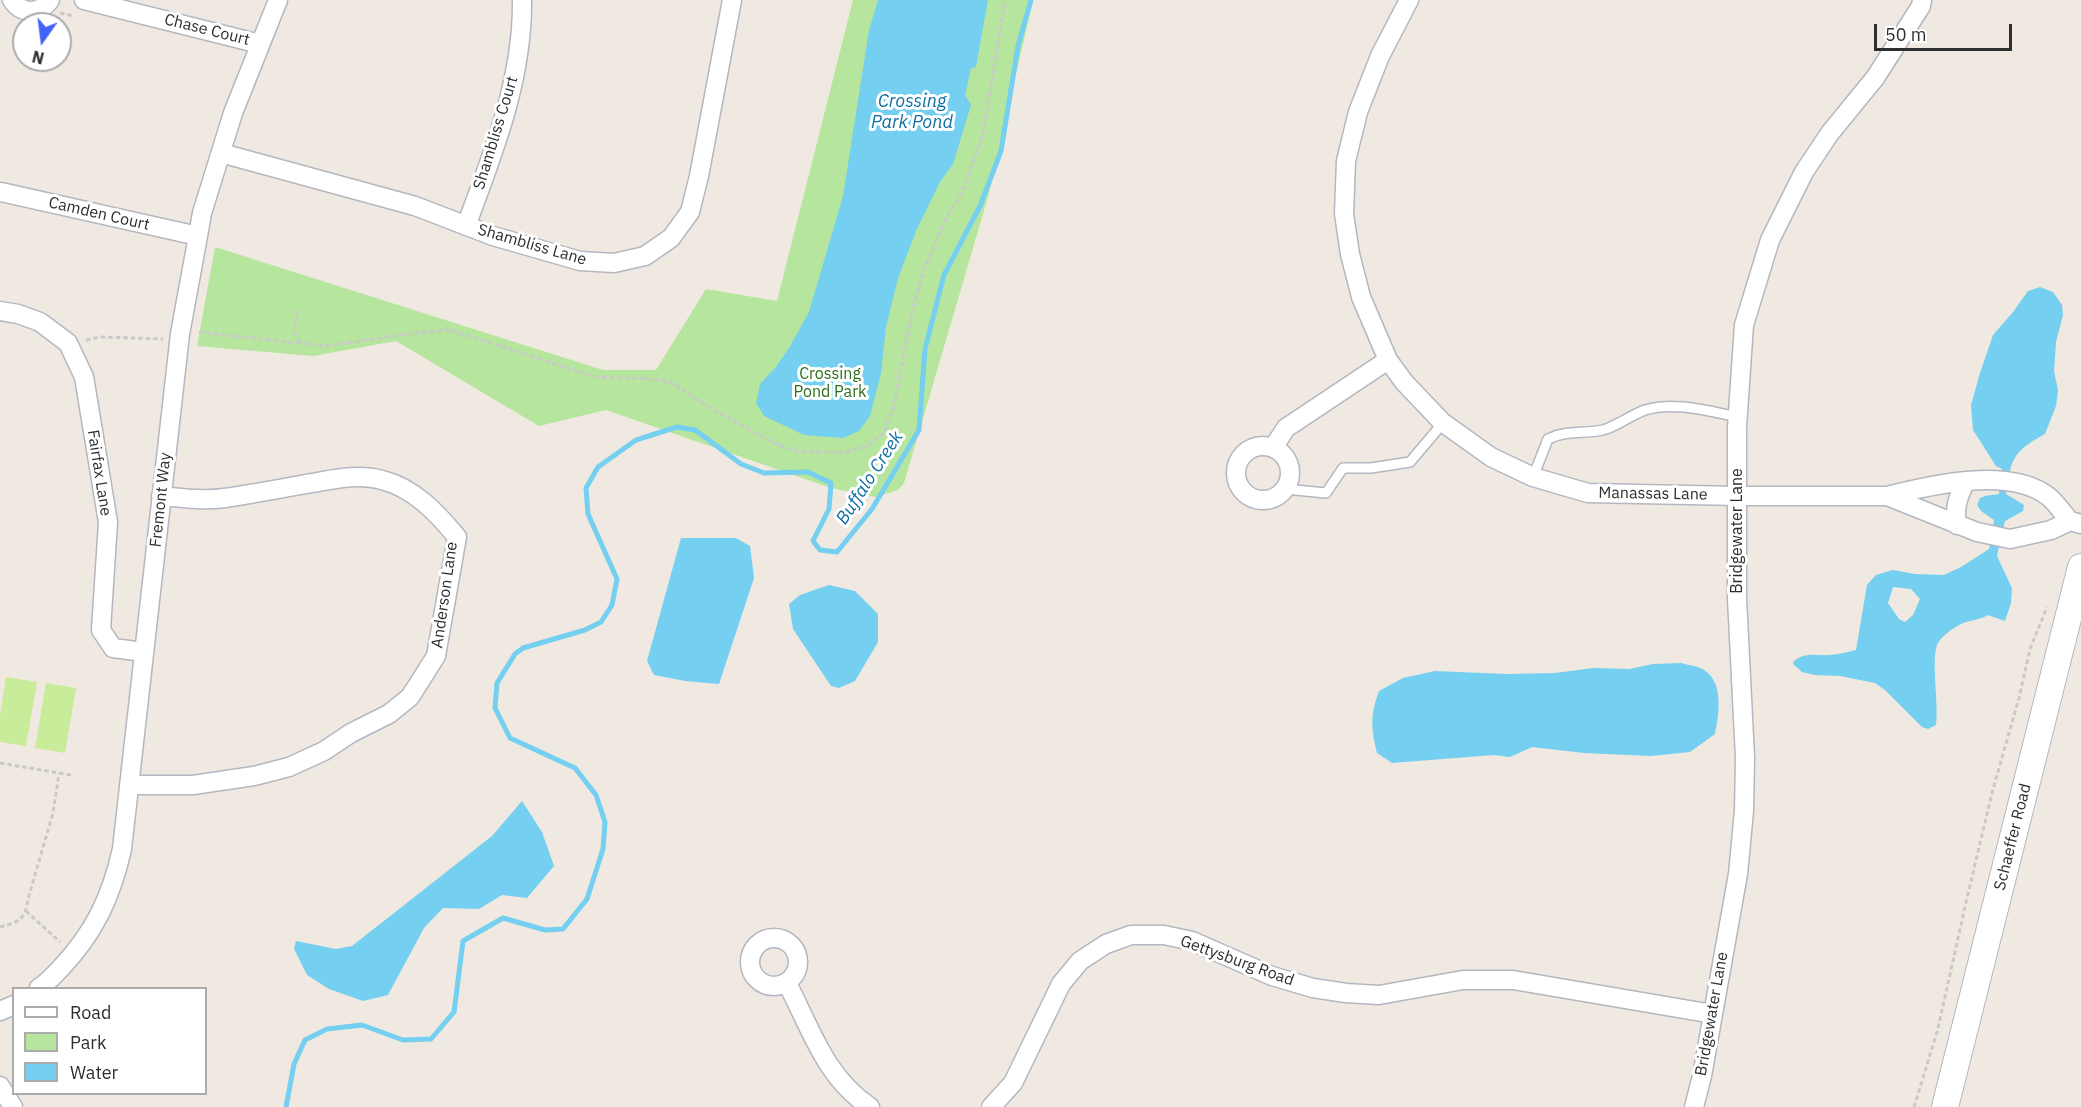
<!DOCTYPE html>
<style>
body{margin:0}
#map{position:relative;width:2081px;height:1107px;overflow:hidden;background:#efe9e1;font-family:"IBM Plex Sans",sans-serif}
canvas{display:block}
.legend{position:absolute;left:12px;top:987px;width:195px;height:108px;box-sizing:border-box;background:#fff;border:2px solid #ababab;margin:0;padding:8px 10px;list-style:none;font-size:18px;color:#2e2e2e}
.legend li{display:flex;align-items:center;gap:12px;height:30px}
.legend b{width:30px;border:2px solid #ababab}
.north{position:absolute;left:12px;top:12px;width:60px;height:60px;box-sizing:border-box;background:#fff;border:2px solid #ababab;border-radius:50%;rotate:194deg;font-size:16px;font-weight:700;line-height:24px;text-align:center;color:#2e2e2e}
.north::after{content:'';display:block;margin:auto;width:21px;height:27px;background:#4264fb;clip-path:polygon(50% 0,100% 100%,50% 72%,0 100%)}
.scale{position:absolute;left:1874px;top:24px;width:138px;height:27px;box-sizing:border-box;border:3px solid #2e2e2e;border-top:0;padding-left:8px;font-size:18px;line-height:21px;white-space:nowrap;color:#2e2e2e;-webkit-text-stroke:4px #fff;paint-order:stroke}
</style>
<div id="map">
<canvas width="2081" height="1107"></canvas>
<ul class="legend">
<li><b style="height:8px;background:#fff"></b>Road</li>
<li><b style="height:16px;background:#b6e59e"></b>Park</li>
<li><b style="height:16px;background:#75cff0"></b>Water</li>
</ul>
<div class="north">N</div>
<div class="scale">50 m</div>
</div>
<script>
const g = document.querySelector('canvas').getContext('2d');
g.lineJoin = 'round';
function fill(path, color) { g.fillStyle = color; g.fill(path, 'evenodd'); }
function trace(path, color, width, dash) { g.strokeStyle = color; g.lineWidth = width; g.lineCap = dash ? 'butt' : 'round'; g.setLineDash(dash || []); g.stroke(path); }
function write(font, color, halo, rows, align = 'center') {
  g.font = font + ' "IBM Plex Sans",sans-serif'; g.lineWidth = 6; g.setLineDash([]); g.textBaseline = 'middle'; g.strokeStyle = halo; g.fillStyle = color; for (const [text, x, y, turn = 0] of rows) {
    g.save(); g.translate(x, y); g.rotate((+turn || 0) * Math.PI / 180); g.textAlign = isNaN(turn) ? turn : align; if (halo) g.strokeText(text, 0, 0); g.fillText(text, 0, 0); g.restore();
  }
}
const green = new Path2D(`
 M853 0H1033L988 197 904 483 898 490 875 497 831 488 606 410 539 426 396 341 313 356 197 346 215 247 603 370H656L706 289 777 301Z`);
const pitch = new Path2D(`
 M6 677 37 682 26 746 0 742V716Z
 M46 683 76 688 65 753 35 748Z`);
const water = new Path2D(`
 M878 0H988L976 67 971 68 965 95 971 105 953 164 940 182 917 229 898 278 886 327 881 373 870 416 859 431 843 438 804 435 764 416 756 403 760 384 775 368 789 348 809 312 843 196 869 30Z
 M2040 287 2053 292 2062 305 2063 315 2056 342 2054 371 2058 390 2056 406 2045 434C2012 452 2011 459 2006 494L2024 505 2023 511 2005 521 1997 556 2012 588 2011 603 2005 621 1988 615C1979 620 1970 620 1961 624 1953 628 1941 636 1937 645 1931 661 1939 705 1936 725L1928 729 1922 727 1885 690 1875 683 1840 676 1815 675 1802 672 1794 665 1793 662C1805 651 1817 656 1831 655 1840 654 1848 652 1856 650L1867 585 1876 575 1893 570 1915 574 1944 575 1961 567 1989 549 1994 520 1981 511 1977 505 1980 498 1985 496 1999 494 2002 469 1996 466 1973 430 1971 405 1980 373 1993 335 2013 312 2028 291ZM1893 587 1911 589 1920 599 1913 615 1905 622 1899 619 1888 603Z
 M681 538H736L750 546 754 578 719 684 685 681 654 675 647 661Z
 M829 585 855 591 878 614V642L855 681 839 688 831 686 793 629 789 604 800 595Z
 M1681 663C1688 665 1698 666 1704 670 1724 682 1719 715 1715 734L1690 752 1651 756 1584 753 1532 747 1510 757 1494 755 1392 763 1377 753C1371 727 1370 716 1379 691L1403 678 1435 671 1506 674 1555 673 1593 668 1629 669 1653 664Z
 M522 801 542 832 554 866 527 898 502 895 479 909 443 908 424 928 388 995 363 1001 329 989 307 975 294 949 296 941 336 949 352 946 492 836Z`);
const stream = new Path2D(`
 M286 1107 294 1064 305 1040 327 1029 362 1025 403 1040 431 1039 454 1012 463 941 503 918 545 930 563 929 587 899 603 849 605 822 596 795 575 768 510 738 495 708 497 683 515 654 523 648 585 630 601 622 612 605 617 579 588 514 586 488 598 467 636 440 677 427 695 430 741 464 764 473 808 472 831 483 829 509 813 541 820 550 837 552 872 509 919 430 925 349 944 275 980 206 1001 151 1018 46 1031 0`);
const path = new Path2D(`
 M60 13 74 16
 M298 310 294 333 302 344
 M199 332 325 346 408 334 445 330 454 331 595 377 650 379 670 382 712 409 772 442 796 451 841 453 868 446 884 432 893 410 913 307 924 270 943 224 964 188 983 134 1005 0
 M86 340 101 337 163 339
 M0 763 71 775
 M26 911 60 942
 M0 927C19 922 25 920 28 899L53 813 59 773
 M1914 1107 1937 1032 1967 898 1993 789 2019 698 2030 649 2047 607`);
const lane = new Path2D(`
 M1533 477 1548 439C1565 430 1584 434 1603 430 1617 426 1631 415 1645 410 1674 401 1708 411 1738 417
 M1285 489 1326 493 1343 468H1371L1410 462 1443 423`);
const street = new Path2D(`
 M12 0C22 15 40 14 50 0
 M84 0 260 44
 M1409 0 1380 56 1358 112 1346 161 1344 214 1350 254 1361 297 1388 360 1404 382 1442 422 1491 457 1533 477 1588 493 1738 496H1887L1977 532 2010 539 2051 530 2070 521 2081 524
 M221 153 415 206 493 236 580 261 614 263 645 256 671 238 690 212 699 176 732 0
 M1 192 198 236
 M466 226C493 154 523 79 522 0
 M0 311 18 314 40 322 68 343 84 377 108 522 101 630 113 648 144 652
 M1236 473a27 27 0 1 1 54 0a27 27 0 1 1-54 0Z
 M1273 448 1286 428 1388 360
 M1887 496C1931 485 2010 466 2049 497 2057 504 2063 513 2070 521
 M1957 525C1954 508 1958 496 1966 481
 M129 785H193L254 776 289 767 324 751 351 733 389 714 410 697 436 656 457 537C437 513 414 488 382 480 357 473 331 480 306 484 279 489 252 494 225 498 203 501 182 498 161 496
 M750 962a24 24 0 1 1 48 0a24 24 0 1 1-48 0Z
 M787 983C811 1029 825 1077 870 1107
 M39 988C47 983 53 976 60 969 94 933 111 898 122 849L180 334 198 236 202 213 233 113 278 0
 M0 1011 14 1005
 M0 1086 13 1107
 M991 1107 1013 1083 1061 984 1080 961 1106 944 1131 935H1164L1192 941 1272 976 1313 988 1346 993 1379 995 1463 980H1513L1713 1014
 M1694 1107 1702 1076 1738 874 1744 811 1745 758 1737 598V427L1744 325 1770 240 1804 172 1830 133 1875 78 1921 6 1922 0`);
const secondary = new Path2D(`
 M1945 1107 2081 567`);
const streetNames = [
 ["Chase Court",207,30,14],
 ["Shambliss Court",496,133,-73],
 ["Camden Court",99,214,13],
 ["Shambliss Lane",532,245,16],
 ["Fairfax Lane",99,473,81],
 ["Manassas Lane",1653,494,1],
 ["Fremont Way",161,500,-84],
 ["Bridgewater Lane",1737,531,-90],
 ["Anderson Lane",445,595,-82],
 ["Schaeffer Road",2013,837,-76],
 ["Gettysburg Road",1237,961,20],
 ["Bridgewater Lane",1712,1014,-80]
];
const parkNames = [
 ["Crossing",830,374],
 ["Pond Park",830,392]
];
const waterNames = [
 ["Crossing",912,102],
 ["Park Pond",912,123],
 ["Buffalo Creek",870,478,-57]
];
fill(green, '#b6e59e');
fill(pitch, '#c9ec9a');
fill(water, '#75cff0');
trace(stream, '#75cff0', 5);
trace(lane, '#b4b7c1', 12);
trace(street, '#b4b7c1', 21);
trace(secondary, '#b4b7c1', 28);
trace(path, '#c9c9c9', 3, [4.5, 3]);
trace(lane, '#fff', 9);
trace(street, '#fff', 18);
trace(secondary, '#fff', 26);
write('16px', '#2e2e2e', '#fff', streetNames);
write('16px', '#2c6e1b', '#fff', parkNames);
write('italic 18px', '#0d6fa3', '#fff', waterNames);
</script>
